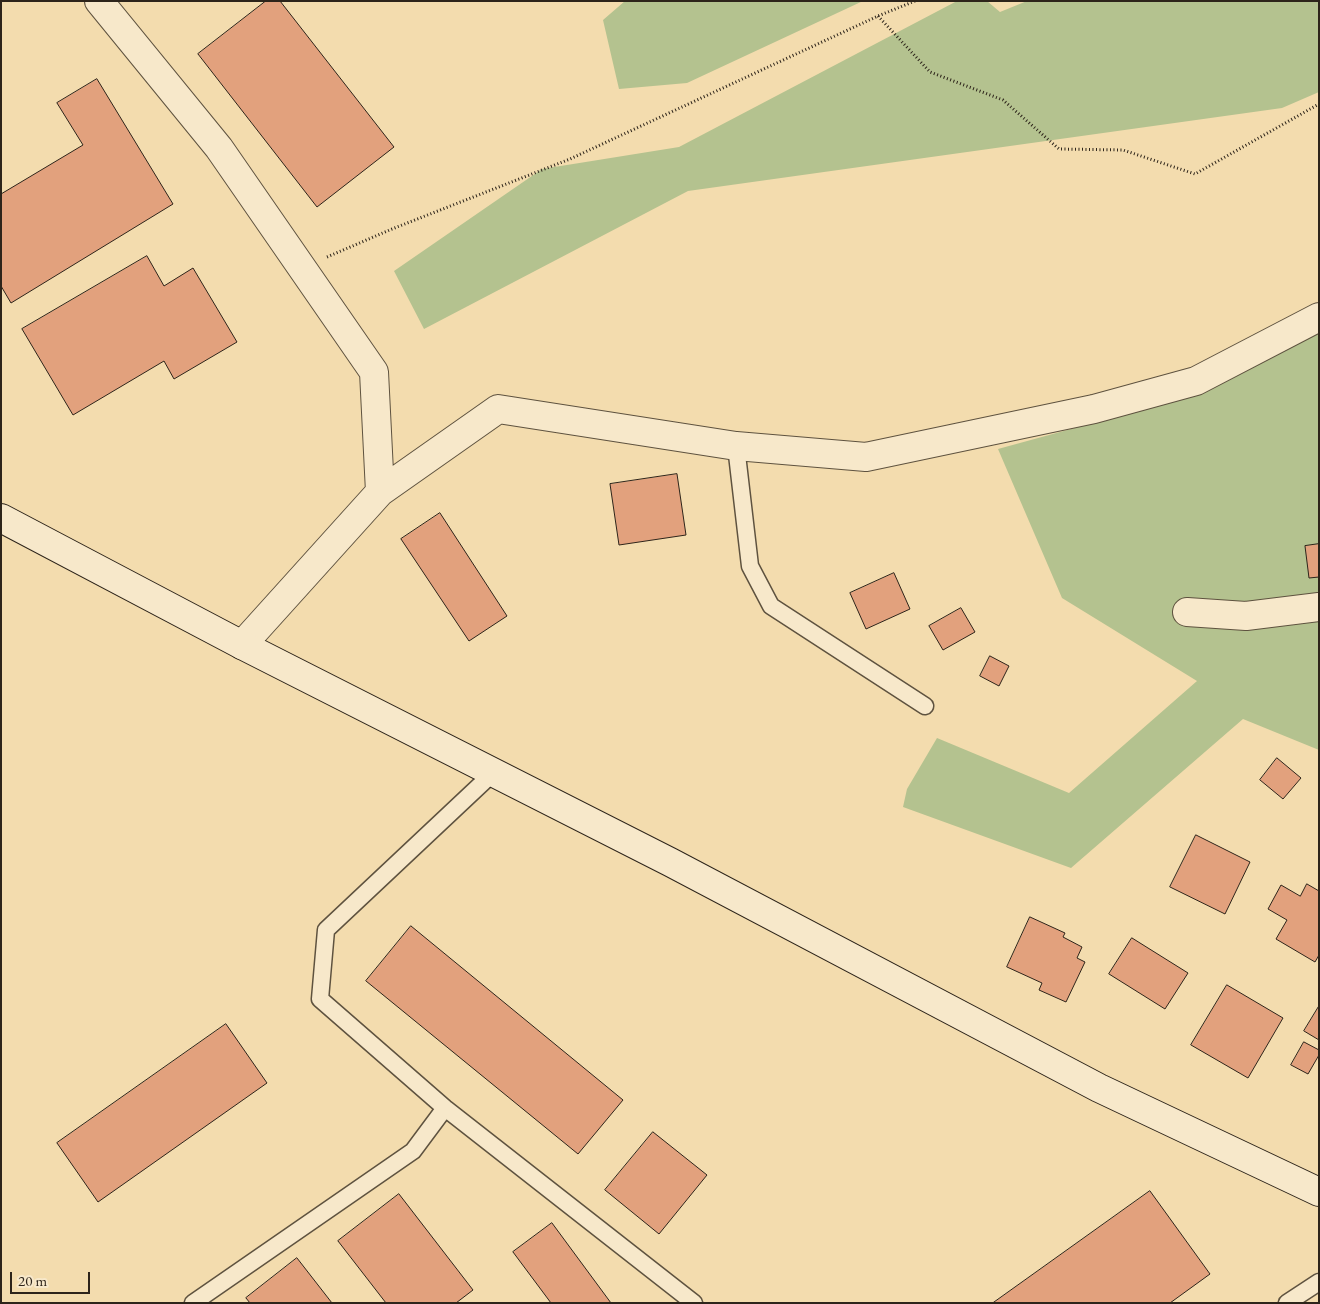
<!DOCTYPE html>
<style>
body{margin:0}
#map{position:relative;width:1320px;height:1304px;overflow:hidden;background:#f3dcae;font-family:"EB Garamond",serif}
canvas{display:block}
.frame{position:absolute;inset:0;border:2px solid #2d241a;pointer-events:none}
.scale{position:absolute;left:10px;top:1272px;width:80px;height:22px;box-sizing:border-box;border:2px solid #2d241a;border-top:0;padding-left:6px;font-size:15px;line-height:18px;white-space:nowrap;color:#2d241a;-webkit-text-stroke:4px #f7e8ca;paint-order:stroke}
</style>
<div id="map">
<canvas width="1320" height="1304"></canvas>
<div class="frame"></div>
<div class="scale">20 m</div>
</div>
<script>
const g = document.querySelector('canvas').getContext('2d');
g.lineJoin = 'round';
function fill(path, color) { g.fillStyle = color; g.fill(path, 'evenodd'); }
function trace(path, color, width, dash) { g.strokeStyle = color; g.lineWidth = width; g.lineCap = dash ? 'butt' : 'round'; g.setLineDash(dash || []); g.stroke(path); }
const green = new Path2D(`
 M625 1H863L687 83 619 89 603 20Z
 M957 1H987L1000 12 1027 1H1319V92L1282 108 688 191 424 329 394 271 542 169 679 147Z
 M1319 329V750L1243 719 1071 868 903 807 907 789 937 738 1069 793 1197 681 1062 598 998 449 1173 401Z`);
const building = new Path2D(`
 M266 1H280L394 147 317 207 198 54Z
 M97 79 173 204 11 303 1 286V194L83 145 57 103Z
 M147 256 164 286 193 268 237 342 174 379 164 361 73 415 22 329Z
 M677 474 686 535 619 545 610 484Z
 M440 513 507 616 469 641 401 539Z
 M1319 544V577L1309 578 1305 546Z
 M894 573 910 609 866 629 850 593Z
 M961 608 975 632 943 650 929 626Z
 M990 656 1009 666 999 686 980 676Z
 M1277 758 1301 778 1283 799 1260 780Z
 M1196 835 1250 862 1225 914 1170 887Z
 M1307 884 1319 891V955L1315 962 1276 939 1287 920 1268 909 1281 885 1300 896Z
 M1030 917 1065 933 1063 937 1082 947 1077 958 1085 962 1066 1002 1039 990 1042 983 1007 967Z
 M411 926 623 1100 578 1154 366 981Z
 M1132 938 1188 973 1165 1009 1109 974Z
 M1227 985 1283 1018 1248 1078 1191 1045Z
 M1319 1006V1040L1304 1031Z
 M226 1024 267 1083 98 1202 57 1143Z
 M1304 1042 1319 1050V1055L1308 1074 1291 1065Z
 M653 1132 707 1175 659 1234 605 1190Z
 M1150 1191 1210 1274 1170 1303H993Z
 M399 1194 473 1290 456 1303H386L338 1241Z
 M552 1223 611 1303H551L513 1252Z
 M297 1258 332 1303H250L246 1298Z`);
const path = new Path2D(`
 M878 16 930 72 1003 100 1059 149 1123 150 1195 174 1319 104
 M327 257 392 229 570 159 878 16 915 1`);
const lane = new Path2D(`
 M736 446 750 566 771 606 925 706
 M493 773 326 930 320 999 445 1108 694 1303
 M193 1303 413 1151 445 1108
 M1287 1303 1319 1282`);
const street = new Path2D(`
 M99 1 219 148 374 372 380 492 242 645
 M380 492 498 409 736 446 866 457 1094 409 1196 381 1319 317
 M1187 612 1246 616 1319 607`);
const secondary = new Path2D(`
 M1 518 242 645 670 862 1099 1088 1319 1192`);
fill(green, '#b4c28f');
fill(building, '#e2a17d');
trace(building, '#2d241a', 1);
trace(lane, '#5e523f', 19);
trace(street, '#5e523f', 30);
trace(secondary, '#2d241a', 30);
trace(path, '#2d241a', 3, [1, 2.5]);
trace(lane, '#f7e8ca', 16);
trace(street, '#f7e8ca', 28);
trace(secondary, '#f7e8ca', 28);
</script>
